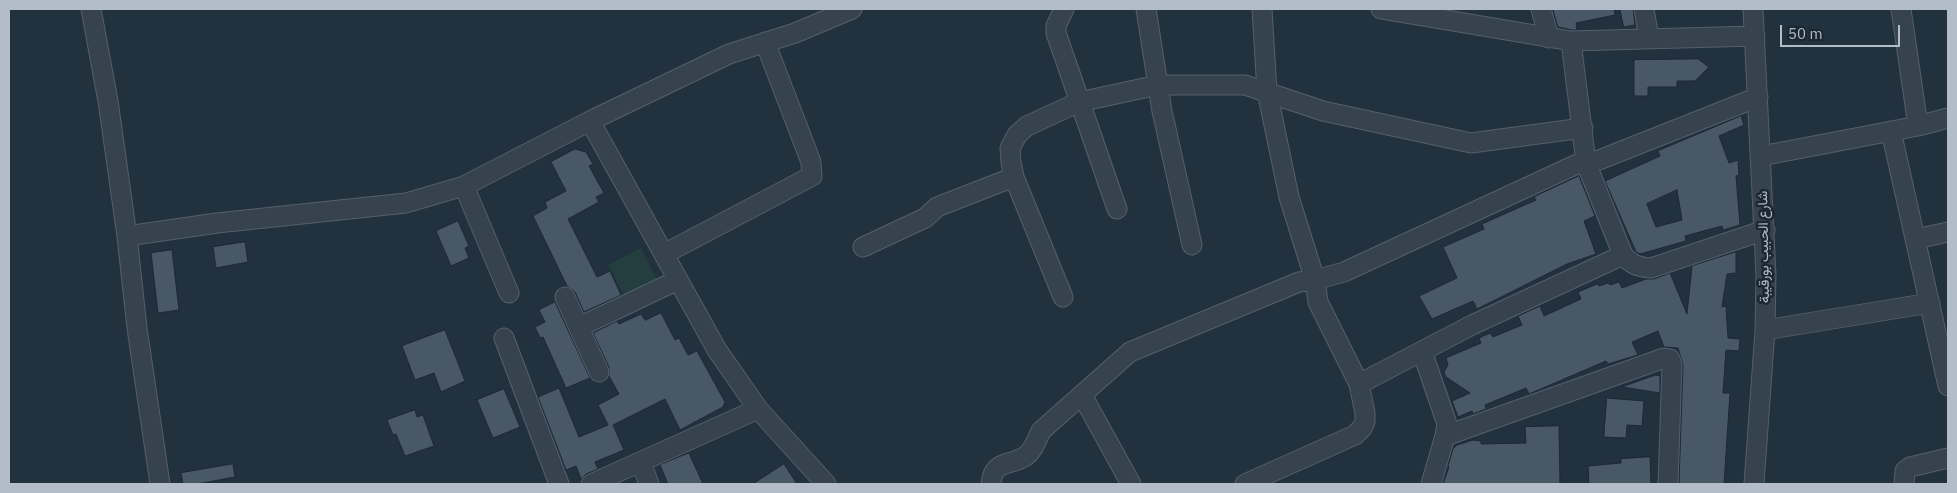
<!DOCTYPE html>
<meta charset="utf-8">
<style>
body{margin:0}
#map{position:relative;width:1957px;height:493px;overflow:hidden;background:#22313e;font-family:"IBM Plex Sans",sans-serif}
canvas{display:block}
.frame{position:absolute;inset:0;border:10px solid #b2bdc9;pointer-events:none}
.scale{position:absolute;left:1780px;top:25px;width:120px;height:22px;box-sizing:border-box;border:2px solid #b2bdc9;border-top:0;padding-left:6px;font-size:15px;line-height:18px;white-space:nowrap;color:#b2bdc9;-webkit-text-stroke:4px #1b2733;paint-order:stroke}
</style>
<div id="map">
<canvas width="1957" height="493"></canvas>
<div class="frame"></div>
<div class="scale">50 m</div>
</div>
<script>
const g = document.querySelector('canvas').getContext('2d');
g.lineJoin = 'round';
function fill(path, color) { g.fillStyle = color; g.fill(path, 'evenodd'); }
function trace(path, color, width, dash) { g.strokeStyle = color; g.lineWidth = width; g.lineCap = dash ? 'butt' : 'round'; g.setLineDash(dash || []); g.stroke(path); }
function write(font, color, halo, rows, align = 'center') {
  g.font = font + ' "IBM Plex Sans",Vazirmatn,sans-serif'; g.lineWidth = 5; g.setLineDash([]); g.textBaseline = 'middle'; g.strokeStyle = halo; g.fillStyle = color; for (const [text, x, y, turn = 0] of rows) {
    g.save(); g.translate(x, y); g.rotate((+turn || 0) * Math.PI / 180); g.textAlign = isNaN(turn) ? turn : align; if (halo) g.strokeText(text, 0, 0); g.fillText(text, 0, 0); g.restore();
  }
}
const green = new Path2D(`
 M641 248 657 280 625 297 608 265Z`);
const building = new Path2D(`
 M1553 9H1614L1615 15 1576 23 1577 30H1572L1558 27Z
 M1620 9H1633L1635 25 1624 27Z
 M1698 59 1709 67 1695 81H1677V87H1648V96H1634V60Z
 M1741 116 1744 125 1719 136 1729 163 1738 160 1739 175 1736 176 1740 225 1723 230 1722 226 1685 236 1686 241 1640 254 1636 252 1605 181 1660 156 1658 151ZM1677 190 1682 220 1656 227 1647 204Z
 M575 149 586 152 593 164 589 166 604 193 596 197 599 202 568 219 597 277 610 271 621 295 584 312 575 292 567 286 533 216 547 208 545 202 566 191 551 162Z
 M1579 176 1595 216 1584 221 1596 254 1567 264 1477 309 1473 301 1432 319 1419 296 1457 278 1443 247 1484 229 1482 224 1536 200 1534 197Z
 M458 221 469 246 465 248 469 258 451 266 436 231Z
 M245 242 248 262 216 268 213 247Z
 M172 250 179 310 158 313 151 253Z
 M1736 252V273L1727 274 1722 307 1726 306 1728 338 1740 339 1739 351 1726 350 1723 393H1730L1724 484H1679L1683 365 1678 348 1664 347 1658 331 1632 342 1638 355 1608 364 1606 361 1529 394 1526 388 1485 405 1486 409 1473 414 1472 411 1458 417 1452 401 1470 393 1446 377 1444 372 1448 365 1446 358 1481 343 1479 338 1490 333 1493 337 1522 325 1518 316 1540 306 1544 316 1581 299 1578 292 1597 284 1599 286 1608 283 1610 285 1619 282 1622 288 1646 279H1654L1670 273 1687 314 1692 266Z
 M555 302 590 378 566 388 543 337 540 338 535 327 545 322 539 310Z
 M661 313 675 340 679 338 688 355 697 351 725 402 723 407 680 430 665 399 613 425 624 450 595 462 598 469 586 474 581 479 576 466 566 470 538 397 559 388 579 437 608 425 598 405 619 394 609 376V367L593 333 617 321 619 324 641 314 645 320Z
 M445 330 465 381 441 392 434 373 415 380 402 346Z
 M1656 375 1660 376V393L1622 387Z
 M504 389 520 427 493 438 477 400Z
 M1607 398 1644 401 1642 426 1627 425 1626 438 1604 437Z
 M415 410 417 417 423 415 434 446 405 456 396 434 393 435 387 420Z
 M1559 426 1560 484H1443L1449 467 1448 466 1453 449 1457 445 1473 440 1481 441V444L1526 443 1525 427Z
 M689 453 703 484H668L660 465Z
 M1650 457 1651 484H1589L1588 466 1621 463V459Z
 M233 464 235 477 197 484H183L181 473Z
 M784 464 797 484H753Z`);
const minor = new Path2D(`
 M91 9 108 101 127 236 137 328 160 484
 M1064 9 1056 26V33L1117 209
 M1146 9 1162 111 1192 245
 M1381 9 1571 41 1755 36
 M1541 9 1549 38
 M1644 9 1649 38
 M1753 9 1766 275 1765 330 1754 484
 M1901 9 1918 126
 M1571 41 1586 163 1623 255C1632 265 1638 267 1651 268L1765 230
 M590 121 717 350 758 409 826 484
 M1891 131 1948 386
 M1761 156 1918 126 1948 118
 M464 186 509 293
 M127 236 217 223 406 203 464 186 590 121 729 54 795 33 852 9
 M1916 239 1948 232
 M863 247 925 218 937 207 1014 177
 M664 254 812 176 811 162 765 42
 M565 297 599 372
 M1063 297 1014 177 1011 162 1010 148 1017 135 1027 126 1079 102 1158 85H1245L1323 111 1471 143 1583 128
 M579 327 678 280
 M1765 330 1930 303
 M504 338 559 484
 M1422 351 1447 424 1445 436 1431 484
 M1359 384 1472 325 1623 255
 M1082 395 1131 484
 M1445 436 1664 358 1670 359 1672 365 1668 484
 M641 462 649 484
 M591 484 758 409
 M991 484C993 460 1009 466 1024 457 1033 452 1037 439 1041 431L1130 352 1299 282 1315 280 1344 272 1575 165 1599 160 1758 97
 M1245 484 1355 435 1362 428 1365 422V413L1359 384 1318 302 1315 280 1289 197 1267 91 1262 9
 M1904 484 1905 471 1910 467 1948 458`);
const streetNames = [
 ["شارع الحبيب بورقيبة",1764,247,-91]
];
fill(green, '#243e3f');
fill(building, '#485867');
trace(building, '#1d2935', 1);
trace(minor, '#54606c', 21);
trace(minor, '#36424e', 19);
write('14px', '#b2bdc9', '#1b2733', streetNames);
</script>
